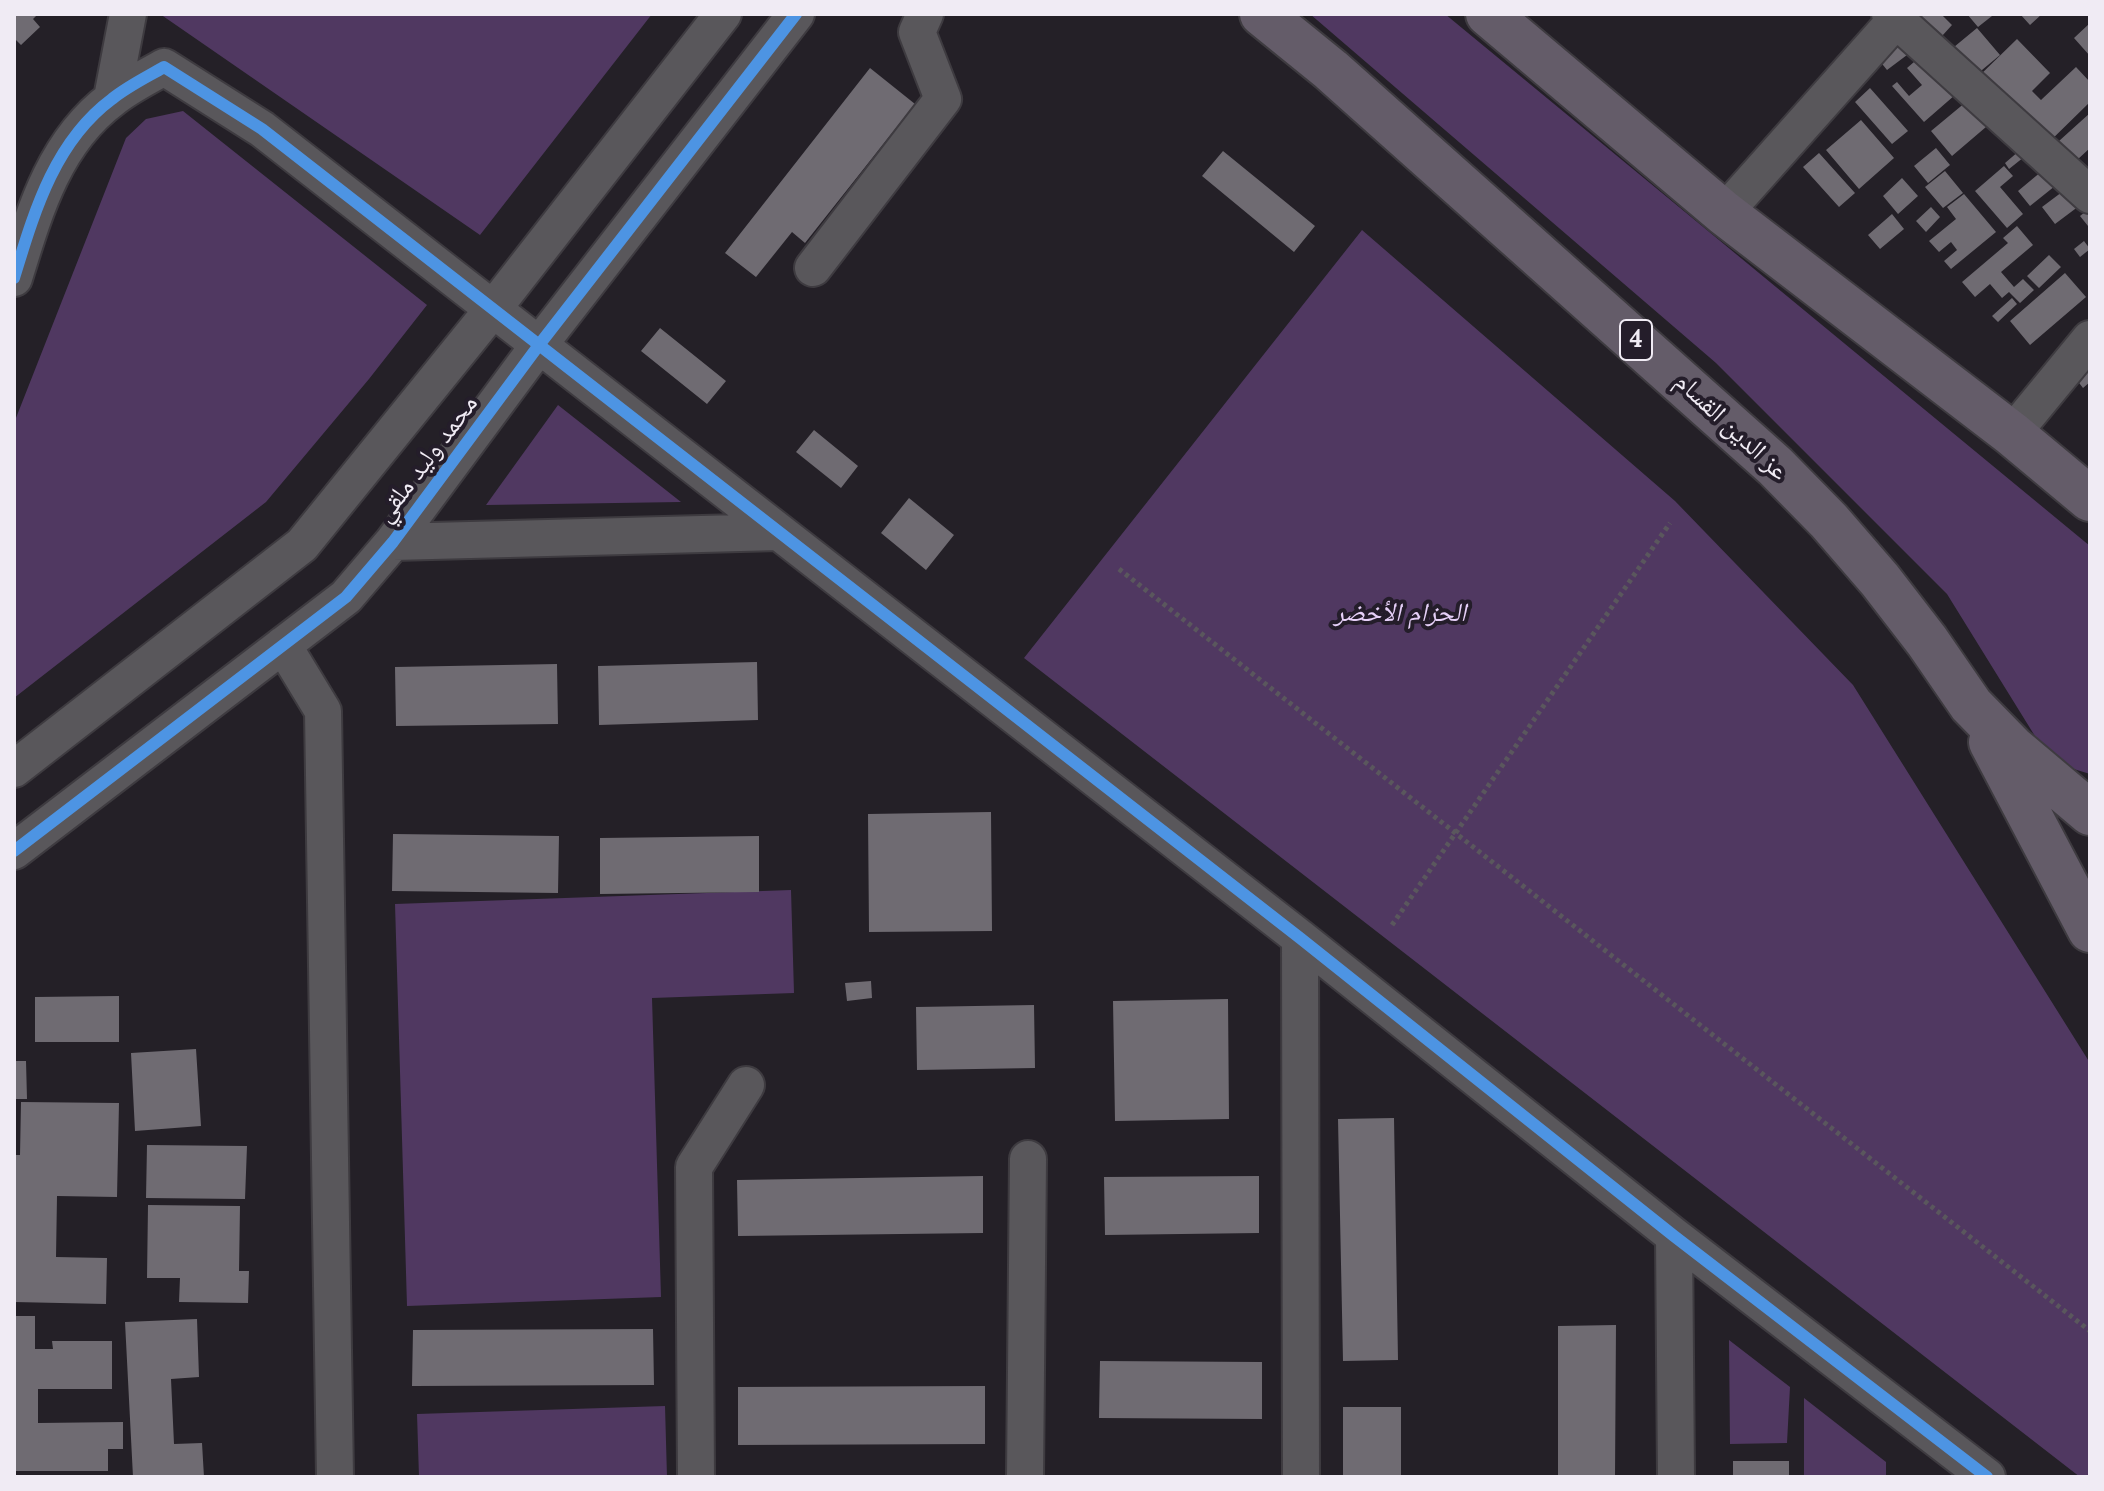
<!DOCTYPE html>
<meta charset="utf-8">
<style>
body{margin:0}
#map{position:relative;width:2104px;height:1491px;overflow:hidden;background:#242027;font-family:Lora,serif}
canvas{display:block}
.frame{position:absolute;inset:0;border:16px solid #f0ebf4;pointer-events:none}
</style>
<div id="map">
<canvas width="2104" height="1491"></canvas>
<div class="frame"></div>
</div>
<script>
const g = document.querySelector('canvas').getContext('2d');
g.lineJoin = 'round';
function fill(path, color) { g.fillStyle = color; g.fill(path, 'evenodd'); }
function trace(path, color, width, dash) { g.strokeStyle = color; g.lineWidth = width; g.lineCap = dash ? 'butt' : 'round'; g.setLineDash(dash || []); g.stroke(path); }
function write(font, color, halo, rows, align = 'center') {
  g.font = font + ' Lora,"Noto Naskh Arabic",serif'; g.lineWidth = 8; g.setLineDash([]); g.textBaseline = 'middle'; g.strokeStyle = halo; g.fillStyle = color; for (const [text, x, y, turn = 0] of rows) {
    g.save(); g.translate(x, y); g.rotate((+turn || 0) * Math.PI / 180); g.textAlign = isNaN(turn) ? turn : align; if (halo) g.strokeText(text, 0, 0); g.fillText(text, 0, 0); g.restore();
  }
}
const green = new Path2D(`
 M160 14H652L480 235Z
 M1310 14H1445L2090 546V774L2051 762 1947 594 1716 363Z
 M183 111 427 305 369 379 266 502 14 698V423L126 138 146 119Z
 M1362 230 1675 501 1853 685 2090 1063V1477H2080L1024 658Z
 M558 405 681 502 486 505Z
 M791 890 794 993 652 998 661 1297 407 1306 395 904Z
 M1729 1340 1790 1387 1787 1443 1730 1444Z
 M1804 1398 1886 1462V1477H1804Z
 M665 1406 667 1477H419L417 1414Z`);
const building = new Path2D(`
 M14 14H38L33 19 40 27 21 45 14 38Z
 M1917 14H1941L1952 25 1932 47Z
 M1967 14H1990L1992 16 1978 27Z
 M2020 14H2042L2030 25Z
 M2090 23V56L2074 38Z
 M1977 28 2000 55 1976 75 1954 47Z
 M1903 34 1915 49 1887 70 1875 55Z
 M2017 39 2050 73 2032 91 2041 100 2076 67 2090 82V102L2043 148 1976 79Z
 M1921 56 1955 95 1924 122 1892 86 1897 82 1909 96 1922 85 1907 68Z
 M870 68 915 104 805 243 792 232 756 277 725 253Z
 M1870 88 1908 131 1892 144 1855 102Z
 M1972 97 1993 121 1952 156 1931 131Z
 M2090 113V148L2077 160 2059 141Z
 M1861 120 1894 158 1859 189 1826 150Z
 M1936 148 1950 165 1928 183 1914 166Z
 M1223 151 1315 226 1294 252 1202 176Z
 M2019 151 2024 157 2009 169 2005 163Z
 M1819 153 1855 193 1839 207 1803 167Z
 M2004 166 2013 176 2000 187 2023 214 2007 228 1975 191Z
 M2048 166 2060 182 2030 206 2018 191Z
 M1945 171 1963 193 1943 208 1925 187Z
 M1902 178 1918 196 1898 214 1883 196Z
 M2066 189 2079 206 2055 224 2042 207Z
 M1964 194 1996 232 1951 269 1944 261 1957 250 1951 242 1939 252 1929 241 1956 219 1947 207Z
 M1931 207 1940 217 1926 232 1916 221Z
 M2090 208V225L2088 226 2080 216Z
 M1892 214 1904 229 1880 249 1868 235Z
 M2017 226 2033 245 2001 272 2014 287 2023 279 2034 290 2020 303 2009 292 2002 298 1990 284 1975 297 1962 282 2008 243 2003 238Z
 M2084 241 2090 249 2080 257 2074 249Z
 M2049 255 2061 267 2039 288 2027 276Z
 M2065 273 2086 297 2030 345 2010 321Z
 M2012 298 2017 304 1998 322 1992 316Z
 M660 328 726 381 707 404 641 351Z
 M2090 354V382L2083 388 2069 370Z
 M814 430 858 466 841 488 796 452Z
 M909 498 954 535 926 570 881 533Z
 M757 662 758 720 599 725 598 666Z
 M557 664 558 724 396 726 395 667Z
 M991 812 992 931 869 932 868 814Z
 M393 834 559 836 558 893 392 891Z
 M759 836V892L600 894V838Z
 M871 981 872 998 847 1001 845 983Z
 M119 996V1042H35V997Z
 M1228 999 1229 1119 1115 1121 1113 1001Z
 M1034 1005 1035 1068 917 1070 916 1007Z
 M196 1049 201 1126 135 1131 131 1053Z
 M14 1061H26L27 1099H14Z
 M21 1102 119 1103 117 1197 57 1196 56 1257 107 1258 106 1304 14 1302V1155H20Z
 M1394 1118 1398 1360 1343 1361 1338 1119Z
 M147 1145 247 1146 245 1199 146 1198Z
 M983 1176V1233L738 1236 737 1180Z
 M1259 1176V1233L1105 1235 1104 1177Z
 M148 1205 240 1206 239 1271H249L248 1303 179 1302 180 1278H147Z
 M14 1316H35V1349H53L52 1341H112V1389H38V1423L123 1422V1449H108V1471H14Z
 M197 1319 199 1377 171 1379 174 1444 202 1443 204 1477H133L125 1322Z
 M1616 1325 1615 1477H1558V1326Z
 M653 1329 654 1385 412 1386 413 1330Z
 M1100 1361 1262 1362V1419L1099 1418Z
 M985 1386V1444L738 1445V1387Z
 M1343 1407H1401V1477H1343Z
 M1733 1461H1789V1477H1733Z`);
const path = new Path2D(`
 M1119 569 2090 1331
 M1392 925 1670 523`);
const minor = new Path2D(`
 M1890 14 2090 195
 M112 98 128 14
 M1724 213 1901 14
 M813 268 943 99 917 32 925 14
 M14 278C34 213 54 142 112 99 128 86 147 77 164 67L262 129 1300 938 1674 1236 1987 1477
 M2012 434 2090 339
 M393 542 779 532
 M283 645 323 711 335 1477
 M14 769 302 545 493 309 723 14
 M14 851 346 597 393 542 539 345 796 14
 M1300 938 1301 1477
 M1674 1236 1676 1477
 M696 1477 694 1167 746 1085
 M1025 1477 1028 1159`);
const highway = new Path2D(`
 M1262 14 1331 70 1775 466 1829 521 1880 580 1927 641 1971 705 2013 748 2090 813
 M1488 14 1724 213 2012 434 2090 499
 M1991 742 2090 930`);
const cycleway = new Path2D(`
 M14 278C34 213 54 142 112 99 128 86 147 77 164 67L262 129 1300 938 1674 1236 1987 1477
 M14 851 346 597 393 542 539 345 796 14`);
const shields = [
 [1636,340,32]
];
const shieldNames = [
 ["4",1636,340]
];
const streetNames = [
 ["عز الدين القسام",1731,427,43],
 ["محمد وليد ملقي",427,459,-53]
];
const parkNames = [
 ["الحزام الأخضر",1400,614]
];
fill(green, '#503861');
fill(building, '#6f6b72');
trace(minor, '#3e3b40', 40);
trace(highway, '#3e3b40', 48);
trace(path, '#5a575d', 5, [4, 4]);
trace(minor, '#59575b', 36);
trace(highway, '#645c69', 44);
trace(cycleway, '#4d94e3', 12);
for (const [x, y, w] of shields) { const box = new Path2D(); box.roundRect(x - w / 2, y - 20, w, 40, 6); g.fillStyle = '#241d2a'; g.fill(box); trace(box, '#f0ebf4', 2); }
write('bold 24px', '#f0ebf4', null, shieldNames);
write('26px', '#f0ebf4', '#241d2a', streetNames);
write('italic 26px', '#e6d0f8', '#241d2a', parkNames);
</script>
